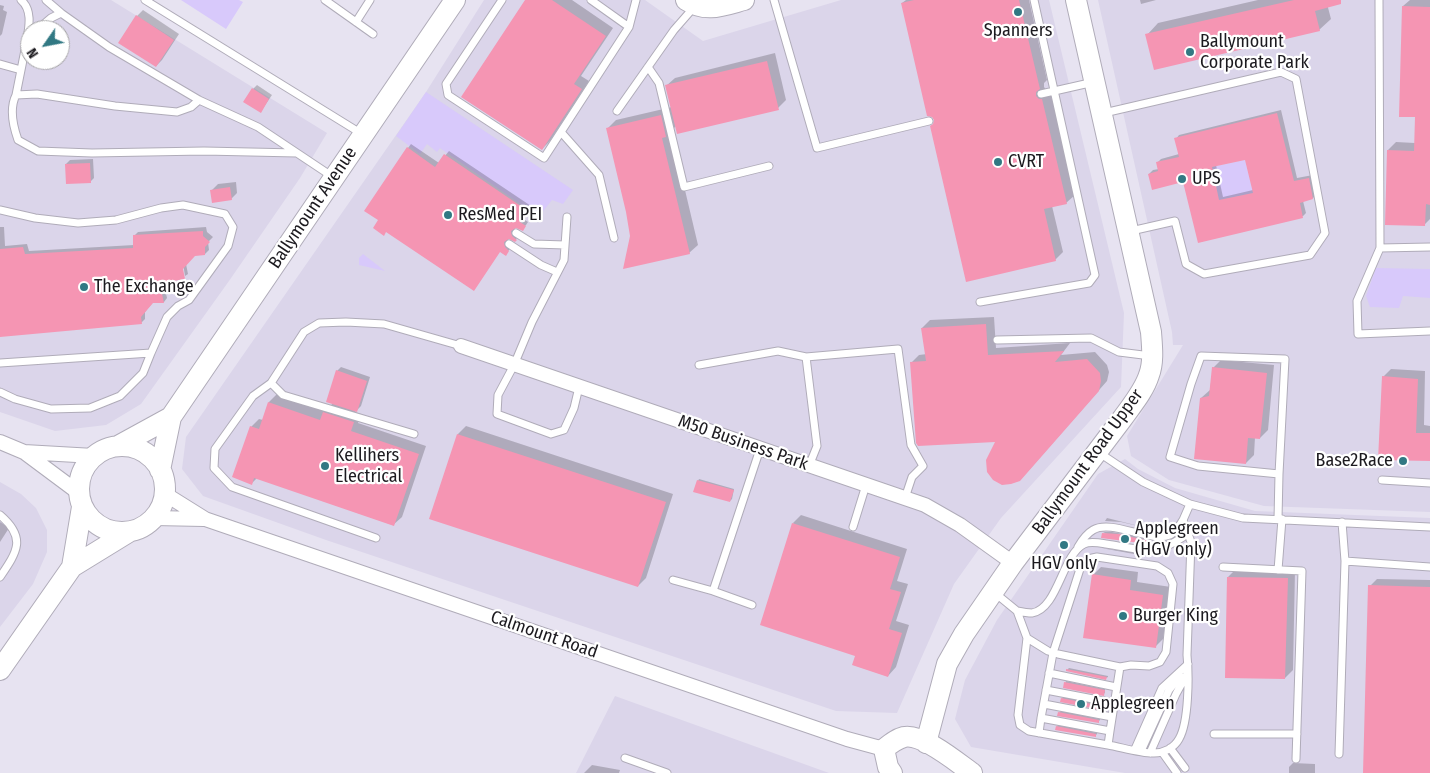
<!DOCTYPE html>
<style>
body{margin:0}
#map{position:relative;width:1430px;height:773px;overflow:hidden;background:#e7e3f1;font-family:"Fira Sans Condensed",sans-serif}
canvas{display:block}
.north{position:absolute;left:20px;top:20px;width:50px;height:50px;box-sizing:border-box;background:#fff;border:1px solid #a4a3a5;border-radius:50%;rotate:237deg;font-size:14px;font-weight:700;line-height:20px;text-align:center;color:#1c1a1f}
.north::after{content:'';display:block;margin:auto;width:18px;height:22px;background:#317883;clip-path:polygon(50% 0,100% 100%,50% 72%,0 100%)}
</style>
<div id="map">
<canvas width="1430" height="773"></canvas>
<div class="north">N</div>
</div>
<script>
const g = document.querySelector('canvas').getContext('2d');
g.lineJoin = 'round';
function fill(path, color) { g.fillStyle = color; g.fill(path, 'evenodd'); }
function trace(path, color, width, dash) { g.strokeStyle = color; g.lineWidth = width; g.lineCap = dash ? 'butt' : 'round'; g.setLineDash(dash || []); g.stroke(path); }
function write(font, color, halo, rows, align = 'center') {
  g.font = font + ' "Fira Sans Condensed",sans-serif'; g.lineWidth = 4.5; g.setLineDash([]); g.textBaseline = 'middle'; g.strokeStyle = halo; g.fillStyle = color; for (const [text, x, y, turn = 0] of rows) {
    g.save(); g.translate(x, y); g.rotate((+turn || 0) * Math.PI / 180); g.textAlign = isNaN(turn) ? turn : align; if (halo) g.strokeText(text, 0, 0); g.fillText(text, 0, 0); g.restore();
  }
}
const built = new Path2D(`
 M0 0H111L327 133 300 178 229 281 141 404 106 425 55 431 0 412ZM30 30H60V60H30Z
 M484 0H645L703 41 841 0H1049L1124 313 1121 387 1001 518 954 584 897 713 836 711 326 540 203 496 182 469 186 437 426 92Z
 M1098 0H1430V512L1264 506 1169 480 1131 456 1127 436 1183 345H1173L1172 332Z
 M1125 459 1138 469 1175 488 1255 511 1430 518V773H1125L971 747 955 719 965 680 997 620 1098 474Z
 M0 482 21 494 36 508 47 530V552L33 584 0 627Z
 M615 696 829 773H576Z`);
const green = new Path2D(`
 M181 0H239L243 2 226 29Z
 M426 92 573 190 563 204 552 200 540 215 529 210 440 148 437 152 427 144 420 154 396 136Z
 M1245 160 1253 193 1219 200 1212 167Z
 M363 254 385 271 359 265V258Z
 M1376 268 1430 269V298L1403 296 1399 308 1370 307 1366 296Z`);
const shadow = new Path2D(`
 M526 0H572L613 28 581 76 589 81 550 141 542 149Z
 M906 0H1029L1047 80 1044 83V87L1047 91H1050L1075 195 1066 203 1052 206 1063 252 1055 260 935 123 936 120 902 3Z
 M1140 0H1156L1141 4Z
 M1258 0H1326L1331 19 1319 30 1147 35 1158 23Z
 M1410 0H1430V219L1424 225 1388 150 1396 142 1415 143 1416 116 1403 6Z
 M0 5 4 6 3 10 7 12 2 34 0 36Z
 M143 10 179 34 162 60 156 66 137 16Z
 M775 53 786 100 778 108 676 126 671 131 698 245 689 253 631 236 628 212 608 128 616 120 672 107 666 86 675 78Z
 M257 85 272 95 261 111 253 89Z
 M1281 110 1297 178 1313 175 1317 194 1313 198 1303 201 1306 213 1303 216 1199 242 1184 181 1149 174 1153 170 1159 169 1157 163 1161 159 1179 154 1176 139 1179 135ZM1246 158 1253 190 1223 197 1216 165Z
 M411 144 439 163 449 151 531 206 522 218 528 222 526 225 522 229 515 226V232L520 235 515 240 508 237V243L512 246 505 255 500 251 380 220 408 148Z
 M93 159 94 178 90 182 66 164 70 160Z
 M236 182 237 193 231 199 212 190 218 184Z
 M0 227H4L5 246 27 244 29 251 134 245V236L138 232 206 227 207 232 213 237 208 242 209 250 205 254 195 255 186 264 188 274 185 276 183 263V277H185L173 280 165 289 167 298 164 302H153L145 312V319L141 323 0 336Z
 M994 317 996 348 1070 343 1061 355 1095 352 1107 365 1109 372 1107 381 1028 471 997 440 911 363 919 355 927 354 922 328 930 320Z
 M1221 360 1274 365 1268 430 1260 438 1255 437 1254 455 1246 463 1201 398 1210 390 1213 368Z
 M341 367 370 377 361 406 355 412 361 414 358 423 426 446 402 517 393 525 257 478 252 483 251 427 259 419 263 420 269 402 277 394 326 411 333 403 337 371Z
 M1391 369 1425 371 1424 425 1430 426V460L1383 377Z
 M466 426 673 494 646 578 638 586 431 518 458 434Z
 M699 479 734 489 732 499 730 501 698 481Z
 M801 515 907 549 897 581 908 584 896 621 909 625 896 667 888 676 856 655 793 523Z
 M1107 518 1151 529 1121 522 1105 521Z
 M0 522 9 528 0 542Z
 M1105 532H1112L1150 539 1148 543 1103 533Z
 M1101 548 1147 554 1145 556Z
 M1101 567 1138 572 1137 582 1171 587 1163 639 1155 647 1093 575Z
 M1236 569 1295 570 1293 670 1285 678 1228 577Z
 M1377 579 1430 580V773H1364L1370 586Z
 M1069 668 1108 676V677L1106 678 1067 670Z
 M1066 681 1105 689V693L1103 694 1064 687Z
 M1063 697 1103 705 1102 707 1101 708 1062 699Z
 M1061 711 1100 719V720L1098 722 1059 713Z
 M1058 725 1097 733V734L1095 736 1057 727Z
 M1293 763 1315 764V773H1289V767Z
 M592 765 620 770 619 773H584Z`);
const building = new Path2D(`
 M525 0H552L606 36 574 84 582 89 542 150 461 97Z
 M914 0H1019L1040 89 1036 92V96L1039 99H1042L1067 204 1044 209 1056 261 966 282 930 126 933 124 934 120 932 117 927 116 901 3Z
 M1294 0H1341V4L1315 11 1320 31 1154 70 1145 34Z
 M1402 6 1430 7V205L1426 204 1425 226 1385 225 1387 150 1414 151 1415 117H1399Z
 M136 15 174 40 156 67 118 43Z
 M767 61 779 110 677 134 665 85Z
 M252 88 269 99 261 113 243 102Z
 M1277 113 1294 181 1309 178 1313 199 1300 203 1303 218 1198 243 1183 182 1152 190 1148 174 1158 171 1156 162 1179 157 1174 138ZM1245 160 1253 193 1219 200 1212 167Z
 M661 115 666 137 662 138 690 254 623 269 630 236 626 212 606 128Z
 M407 147 435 167 444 154 528 211 520 222 526 226 523 231 516 228 511 231 512 236 517 240 515 242 509 239 504 242 505 247 509 251 506 256 500 252 474 291 386 232 384 236 373 228 378 220 364 211Z
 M90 163 91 183 66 184 65 164Z
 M230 187 232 200 212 203 210 190Z
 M203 231V236L210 242 205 247V255L195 256 183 269 185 279 173 281 162 294 164 303H153L141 317 142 324 0 337V249L23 247 25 254 133 248V235Z
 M986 324 988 355 1064 351 1055 362 1087 359 1100 373 1101 381 1099 391 1020 481 1011 484 1002 485 993 480 987 472 986 460 995 442 918 446 916 443 910 362 926 361 921 328Z
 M1212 367 1267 373 1260 439 1248 438 1246 464 1194 459 1200 398 1209 396Z
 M336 370 367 381 357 412 326 402Z
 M1382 376 1418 379 1416 433H1430V461L1378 460Z
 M268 402 320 420 323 412 354 422 351 431 419 454 394 526 254 478 252 485 232 477 250 426 259 429Z
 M457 434 666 502 638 587 429 519Z
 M697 480 734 490 730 502 693 492Z
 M792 523 900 557 890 589 901 592 889 629 902 633 888 677 852 665 855 656 760 625Z
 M1102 533 1119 534 1149 541 1148 544 1101 538Z
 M1092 574 1131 580 1130 590 1163 595 1156 648 1083 638Z
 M1227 577 1288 578 1285 679 1225 678Z
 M1368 585 1430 587V773H1363Z
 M1066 669 1107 677 1106 680 1066 671Z
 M1064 682 1105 690 1104 696 1063 688Z
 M1061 698 1102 706 1101 710 1060 702Z
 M1058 712 1099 720V723L1057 716Z
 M1056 726 1096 734V737L1055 730Z`);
const lane = new Path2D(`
 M21 0C34 11 28 31 26 45
 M46 0 61 13
 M145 0 362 134
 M325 0 373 34
 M502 0 446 84 448 95 544 158 629 27 636 0
 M591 0 629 27
 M774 0 817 148 929 121
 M1379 0 1380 248 1430 247
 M356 22 370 0
 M37 30 51 18 61 13 109 47 199 100 258 127 333 177
 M0 64 21 70
 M648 67 659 83 684 187 769 166
 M1041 94 1094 82
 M16 95 26 45 30 40
 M199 100 191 107 177 112 115 106 37 94 16 95C9 109 13 126 18 140L38 151 92 153 204 151 297 153
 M617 111 674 30 695 6
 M1104 113 1281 72 1296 79 1325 233 1310 255 1204 274 1186 264 1175 221 1131 231
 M561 132 599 175 614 238
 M0 210 35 218 78 223 116 220 161 208 183 205 225 214 233 227 228 246 189 300 178 306 167 317 151 353 0 363
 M567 217 564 260 532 322 514 365 498 395 497 414 551 434 564 430 574 408 579 387
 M516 233 534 244 565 245
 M509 244 541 265 557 272
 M1380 248 1357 301 1358 334 1430 331
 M980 302 1089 283 1095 275 1034 0
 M997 340 1091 338 1119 352 1151 356
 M806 357 898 349 911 445 923 466 912 477 905 498
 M699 365 778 351 806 357 817 446 809 466
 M271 383 283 395 414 434
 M0 392 15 399 51 409 90 408 120 396 143 373 151 353
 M1098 452 1143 482 1190 504 1243 518 1430 527
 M1382 480 1430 483
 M0 515C27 538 17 552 0 577
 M1278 519 1279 474 1198 466 1170 457 1191 384 1201 356 1285 359 1279 474
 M853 527 866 485
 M376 538 232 487 214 468 215 449 253 396 271 383 304 332 319 323 346 322 384 324 461 346
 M1078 547C1082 540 1086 534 1093 530 1112 519 1150 543 1170 535 1176 532 1179 526 1183 520
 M1345 561 1430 567
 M1223 567 1302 571 1296 759
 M1278 570 1282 519
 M673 580 713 591 752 605
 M713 591 760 449
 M995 593 1017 611 1027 638 1048 651 1058 654 1120 667 1131 665 1149 666 1160 662 1166 652 1173 584 1168 573 1157 566 1097 557 1088 559 1080 569 1053 653 1041 718 1110 731 1108 745C1120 747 1144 754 1154 753 1164 753 1174 748 1179 739 1189 722 1189 675 1187 655L1191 542 1183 520 1190 504
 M1017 611C1022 612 1028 613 1032 613 1058 609 1062 555 1084 544 1090 541 1100 543 1106 544 1139 549 1154 557 1183 537V527
 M1027 638 1018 715 1020 725 1029 731 1108 745
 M1049 673 1116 687
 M1046 690 1114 703
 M1044 704 1112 717
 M1110 731 1120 667
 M1039 733 1041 718
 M1214 734H1297
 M1170 748 1185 768
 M1135 749 1162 688 1188 664
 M1141 751 1169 690 1180 676
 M1162 752 1177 773
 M1150 753 1176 694 1187 674
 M1339 754 1345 561 1342 522
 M625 758 667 773`);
const street = new Path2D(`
 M461 346 925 505 960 525 1013 563
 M0 442 24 452 79 493
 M24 452 94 456
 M165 494 205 519 847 739 884 749
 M154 518 204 519`);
const secondary = new Path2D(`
 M686 0C706 13 722 6 744 0
 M118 446 171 417
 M79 489a43 43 0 1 1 86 0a43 43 0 1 1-86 0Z
 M160 470 171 417 455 0
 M72 567 129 532
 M0 670 72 567 82 507
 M926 743 947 664 964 634 1013 563 1122 419C1132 405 1144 391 1149 375 1154 362 1152 346 1151 332L1076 0
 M892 773 888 767 884 749C890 744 896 739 904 737 922 733 958 763 972 773`);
const markers = [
 [1018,12,5,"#317883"],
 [1190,52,5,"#317883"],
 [998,162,5,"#317883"],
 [1182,179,5,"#317883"],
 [448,215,5,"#317883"],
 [84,287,5,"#317883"],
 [1403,461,5,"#317883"],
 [325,466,5,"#317883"],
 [1125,539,5,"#317883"],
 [1064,545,5,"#317883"],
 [1123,616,5,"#317883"],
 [1081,704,5,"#317883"]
];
const poiNames = [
 ["Spanners",1018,31,"center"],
 ["Ballymount",1200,42],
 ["Corporate Park",1200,63],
 ["CVRT",1008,162],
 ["UPS",1192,179],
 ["ResMed PEI",458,215],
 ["The Exchange",94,287],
 ["Kellihers",335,456],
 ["Electrical",335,477],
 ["Base2Race",1393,461,"right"],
 ["Applegreen",1135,529],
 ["(HGV only)",1135,550],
 ["HGV only",1064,564,"center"],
 ["Burger King",1133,616],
 ["Applegreen",1091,704]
];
const streetNames = [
 ["Ballymount Avenue",313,208,-56],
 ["M50 Business Park",743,443,19],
 ["Ballymount Road Upper",1088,462,-54],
 ["Calmount Road",544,635,19]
];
fill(built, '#dbd5ea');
fill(green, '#d8c9fb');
fill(shadow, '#0003');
fill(building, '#f595b3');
trace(lane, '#b0acb9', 9);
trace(street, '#b0acb9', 16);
trace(secondary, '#b0acb9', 22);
trace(lane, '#fff', 7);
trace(street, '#fff', 14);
trace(secondary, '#fff', 20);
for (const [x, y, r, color] of markers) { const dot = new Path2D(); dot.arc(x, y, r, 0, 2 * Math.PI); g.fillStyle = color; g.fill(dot); trace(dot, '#fff', 2); }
write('18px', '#1c1a1f', '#fff', poiNames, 'left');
write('18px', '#1c1a1f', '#fff', streetNames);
</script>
